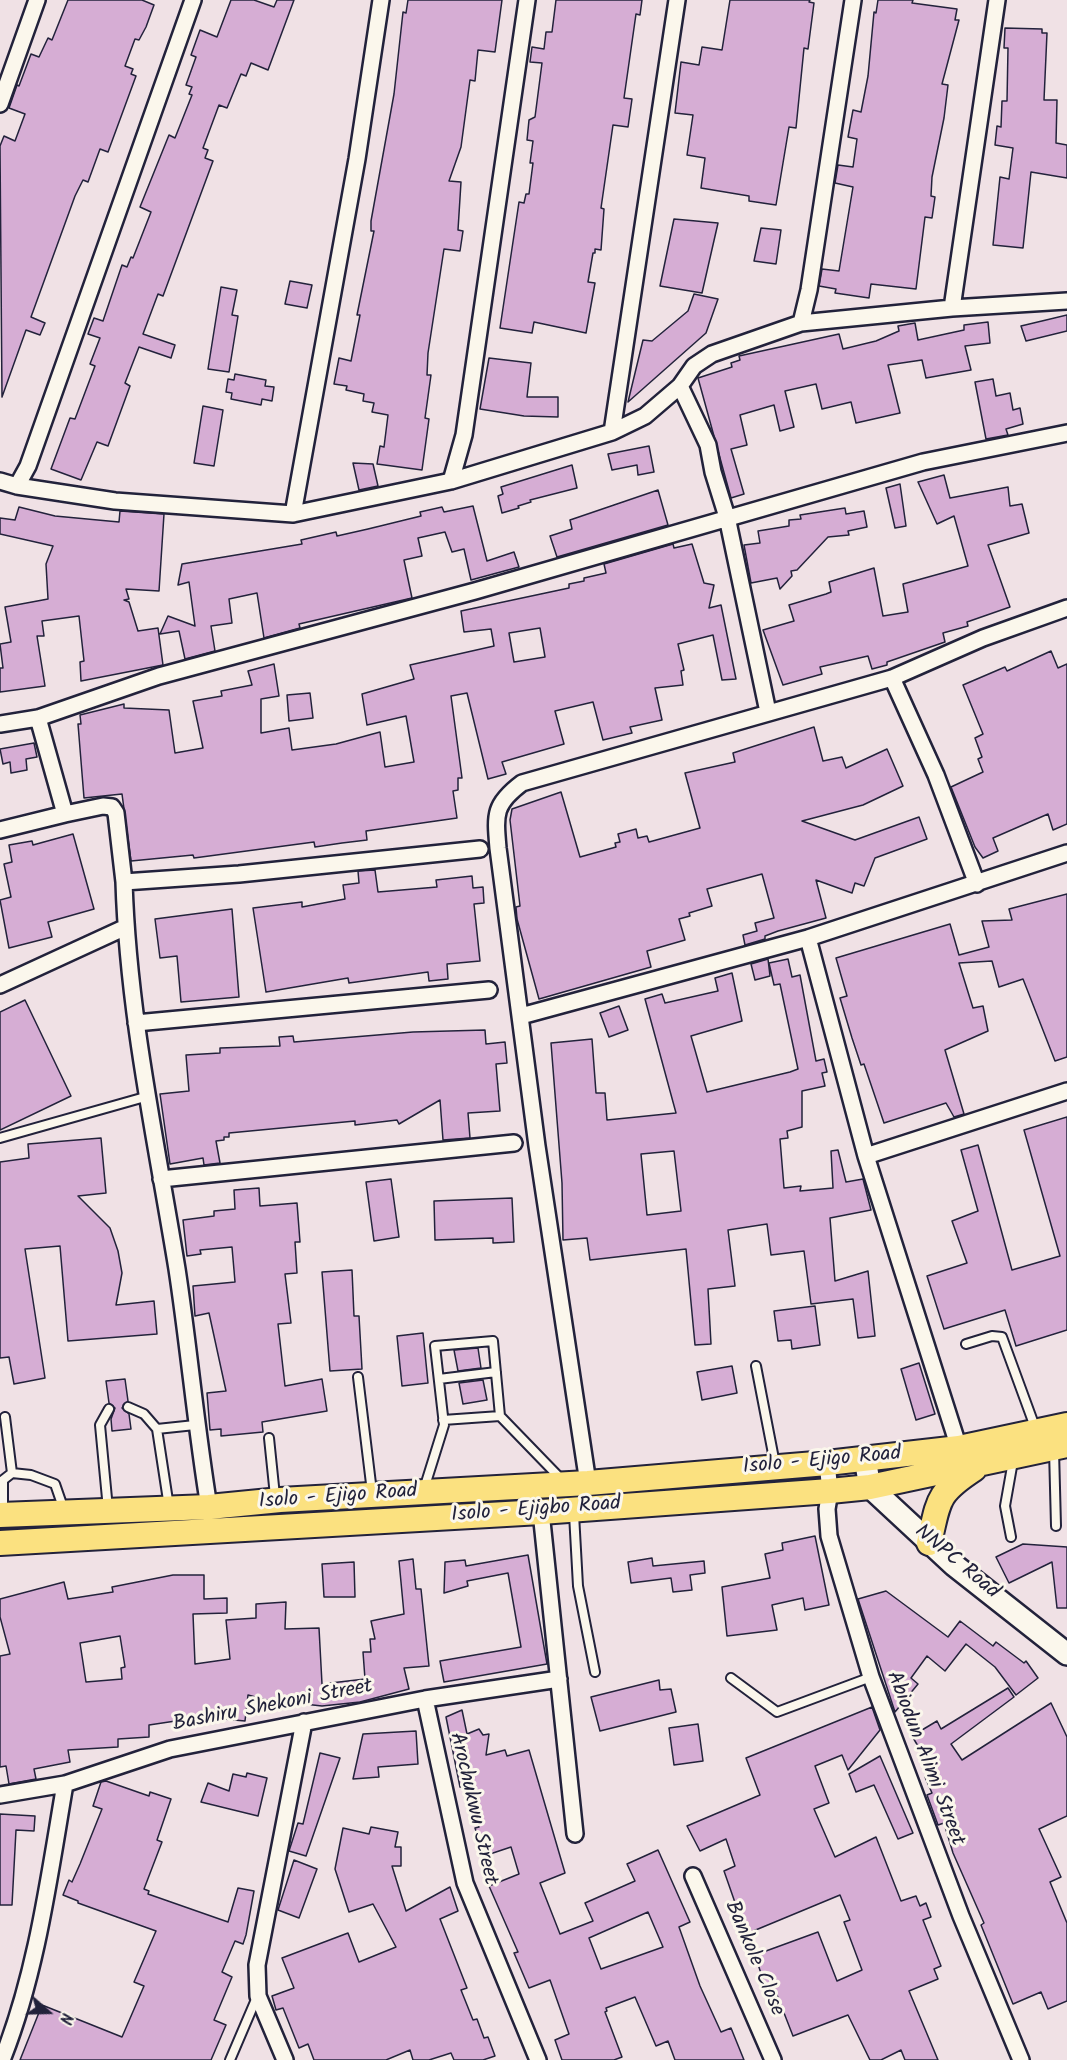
<!DOCTYPE html>
<style>
body{margin:0}
#map{position:relative;width:1067px;height:2060px;overflow:hidden;background:#f0e1e5;font-family:Kalam,sans-serif}
canvas{display:block}
.north{position:absolute;left:18px;top:1982px;width:60px;height:60px;-webkit-text-stroke:4px #fbf7ec;paint-order:stroke;rotate:110deg;font-size:16px;font-weight:700;line-height:24px;text-align:center;color:#22223b}
.north::after{content:'';display:block;margin:auto;width:21px;height:27px;background:#22223b;clip-path:polygon(50% 0,100% 100%,50% 72%,0 100%)}
</style>
<div id="map">
<canvas width="1067" height="2060"></canvas>
<div class="north">N</div>
</div>
<script>
const g = document.querySelector('canvas').getContext('2d');
g.lineJoin = 'round';
function fill(path, color) { g.fillStyle = color; g.fill(path, 'evenodd'); }
function trace(path, color, width, dash) { g.strokeStyle = color; g.lineWidth = width; g.lineCap = dash ? 'butt' : 'round'; g.setLineDash(dash || []); g.stroke(path); }
function write(font, color, halo, rows, align = 'center') {
  g.font = font + ' Kalam,sans-serif'; g.lineWidth = 6; g.setLineDash([]); g.textBaseline = 'middle'; g.strokeStyle = halo; g.fillStyle = color; for (const [text, x, y, turn = 0] of rows) {
    g.save(); g.translate(x, y); g.rotate((+turn || 0) * Math.PI / 180); g.textAlign = isNaN(turn) ? turn : align; if (halo) g.strokeText(text, 0, 0); g.fillText(text, 0, 0); g.restore();
  }
}
const building = new Path2D(`
 M68 0H142L154 5 146 27 139 40 135 39 125 66 133 69 131 74 136 76 108 152 100 149 88 182 83 180 75 196 31 317 45 323 40 335 26 330 2 397 0 146 4 136 15 141 25 114 9 108 17 85 19 86 31 54 39 57 48 38 52 40Z
 M231 0H254L274 7 277 0H294L268 70 251 63 246 76 241 74 227 108 219 105 203 148 208 150 205 158 213 161 163 296 158 294 143 334 175 345 171 358 139 347 125 383 130 386 108 446 97 442 81 480 51 469 70 418 75 419 95 366 90 364 100 338 88 334 94 318 103 321 122 265 127 267 131 257 133 258 151 212 140 207 169 135 175 138 192 95 189 94 192 87 186 85 196 57 191 55 200 30 217 37Z
 M408 0H502L495 52 478 50 475 81 470 80 461 147 449 181 461 182 458 230 463 231 460 251 444 249 428 353 427 375H431L425 418 429 419 422 470 377 464 380 446 384 447 388 415 372 412 374 403 363 401 364 394 346 390 347 386 334 384 339 358 351 361 360 315H357L374 231H371V221L394 94 403 12 406 13Z
 M556 0H642L640 15 636 14 624 98 632 99 628 127 613 125 601 208 604 209 601 250 595 249V253H593L588 282 595 283 586 333 534 322 532 333 500 328 519 202 524 203 526 194H529L533 163H530L533 141 527 140 529 120 535 117 542 63 530 62 532 47 544 49 546 32H552Z
 M730 0H810L809 2 814 3 808 49 804 48 796 128 789 127 776 205 749 201V196L701 188 705 158 687 155 693 115 675 113 681 62 699 65 702 47 722 50Z
 M878 0H913L912 3 957 9 955 20H959L942 84 948 85 944 118 932 177 931 196 935 197 932 218 925 217 916 289 871 284 869 298 835 293 836 289 819 286 822 269 839 271 853 187 835 183 838 165 853 167 857 139 848 137 853 110 861 112 868 76 874 12 876 13Z
 M1005 28 1042 29V33H1047L1044 100H1057L1056 143 1067 145V178L1031 172 1023 248 993 245 1000 177 1009 179 1013 148 995 145 997 126 1001 127 1002 101H1007L1008 48H1004Z
 M674 219 718 223 702 293 660 286Z
 M761 228 781 230 776 264 754 261Z
 M290 281 312 285 307 308 285 304Z
 M221 287 237 290 232 315 238 316 229 372 208 369Z
 M694 294 718 299 706 333 628 402 643 340 652 341 688 311Z
 M1067 315V331L1026 341 1021 326Z
 M988 322 990 343 965 346 971 370 926 378 922 360 888 365 900 413 856 423 851 402 822 409 816 384 785 391 794 427 780 431 774 405 740 415 747 445 731 449 744 494 731 498 698 378 732 367 731 363 740 360 739 356 839 334 843 349 876 341 899 331 898 326 915 323 918 340 964 330V325Z
 M489 358 531 363 527 397H558V417L524 416 480 409Z
 M235 374 266 380 265 386 274 387 272 401 262 399 261 405 231 399 232 393 226 392 228 379 234 380Z
 M993 379 996 396 1010 393 1013 410 1020 408 1023 424 1006 429 1008 435 986 439 975 382Z
 M203 406 223 410 214 466 194 463Z
 M649 446 654 472 638 475 637 465 612 470 608 454Z
 M353 463 373 464 378 486 359 490Z
 M572 465 577 488 530 500 531 502 518 506 519 508 502 513 498 496 503 494 501 487Z
 M944 475 950 498 1008 487 1010 506 1022 504 1029 533 988 545 1010 607 967 622 968 626 943 633 945 642 887 662V665L872 669 868 656 820 667 822 674 783 685 763 630 794 621 789 605 826 594 831 592 829 582 874 568 883 616 908 612 903 584 968 566 954 516 937 524 918 482Z
 M900 484 906 526 895 528 886 488Z
 M658 490 668 525 557 557 550 536 572 529 570 520Z
 M473 506 487 561 514 552 519 567 471 580 464 549 452 552 445 532 418 538 422 556 404 560 412 598 299 624 300 628 264 638 257 593 229 599 232 623 211 626 215 651 185 659 179 631 160 634 168 616 195 626 189 582 178 585 182 564 302 544 301 540 336 532 337 536 368 529 421 516 420 512 442 507 444 512Z
 M19 507 55 516 119 522 120 511 164 514 159 591 126 589 129 599 124 600 129 602 138 631 158 628 163 665 81 681 80 662 84 661 79 616 42 621 44 636H37L45 686 0 692V668H3L0 644 11 642 5 607 48 599 46 564 53 546 0 534V518L15 520Z
 M845 508 846 514 864 511 867 527 848 531 849 535 828 537 797 570 791 571 792 576 780 589 777 578 751 583 744 545 760 543 758 531 789 526V520L801 519 800 515Z
 M673 544 674 548 692 544 704 583 714 585 709 608 721 605 736 679 722 680 713 635 678 644 684 670 681 671 683 685 655 688 662 720 630 727 632 733 603 740 593 702 555 711 564 744 502 762 506 774 488 779 467 693 451 696 462 778H458V790L453 791 457 818 366 831 367 840 342 843 315 847 314 842 194 858 193 855 131 861 122 794 84 798 78 724H81L80 715 124 704V708L169 710 175 753 203 748 193 701 222 696 221 691 252 685 248 671 274 664 279 696 261 699V733L289 728 292 750 336 744 380 732 385 767 414 762 406 716 367 725 362 694 414 679 410 665 494 646 491 629 464 632 461 611 569 588V584L584 581V578L606 573 604 564ZM540 628 545 657 514 662 509 633Z
 M1051 651 1058 668 1067 664V824L1053 830 1048 814 993 838 998 851 983 858 975 847 951 787 983 772 978 759 982 757 975 738 983 734 963 685 1005 667 1007 671Z
 M310 693 313 718 289 721 287 695Z
 M814 727 823 761 842 757 846 768 887 749 903 786 863 805 802 821 855 840 919 817 927 839 875 858 864 886 855 883 852 893 816 880 826 918 778 931 765 936V939L745 945 743 935 757 931 755 923 774 918 762 874 707 889 712 906 689 913 690 916 679 919 685 940 647 951 651 967 539 999 517 919 516 907 520 906 510 820 512 809 561 792 580 857 616 847 615 843 620 842 618 834 636 829 638 838 647 836 649 842 700 828 685 773 735 762 733 753Z
 M34 743 37 757 26 759 27 770 11 773 10 762 3 764 0 749Z
 M73 834 94 909 48 922 52 937 9 948 0 900 11 897 4 864 12 862 9 845 32 841 33 845Z
 M375 870 378 892 437 887 436 880 472 876 473 888 483 887 484 903 474 904 480 961 447 964 448 979 429 981 428 972 349 983 348 978 266 992 253 908 302 902V907L345 899 343 885 359 883 358 871Z
 M1067 894V1057L1055 1061 1023 979 999 987 992 961 959 963 973 1008 983 1006 988 1031 945 1050 964 1114 954 1117 946 1103 884 1123 864 1064 861 1065 852 1038 840 998 847 996 836 958 950 924 959 955 989 947 982 921 1012 920 1009 909Z
 M232 909 239 997 181 1002 177 956 160 958 155 919Z
 M768 959 770 976 755 980 751 964Z
 M788 959 792 977 800 975 816 1061 824 1059 827 1072 822 1073 825 1086 802 1091V1127L787 1131 788 1138 780 1139 784 1188 801 1186 800 1191 833 1188 831 1151 838 1150 846 1182 863 1179 871 1210 830 1218 835 1281 868 1271 875 1336 858 1338 853 1299 811 1304 804 1251 771 1255 767 1224 728 1230 735 1286 708 1289 711 1344 695 1345 686 1249 590 1260 587 1238 563 1240 562 1183 551 1043 592 1039 596 1093H605L607 1120 676 1113 645 999 662 994 665 1003 718 991 715 978 732 973 742 1021 691 1036 707 1092 790 1072 798 1069 780 984 774 985 769 963ZM674 1151 681 1211 647 1215 641 1154Z
 M25 1000 71 1096 0 1130V1012Z
 M619 1006 628 1030 609 1037 600 1013Z
 M485 1030 486 1044 505 1042 507 1063 496 1064 500 1111 468 1113 470 1138 443 1140 440 1100 399 1124 397 1120 355 1125V1121L229 1133V1137H224V1140L216 1141 220 1163 204 1165 203 1158 170 1164 160 1094 189 1091 186 1055 220 1053V1048L280 1046 279 1037 293 1036 294 1042 413 1032Z
 M1067 1117V1330L1016 1346 1005 1310 944 1329 927 1276 967 1263 952 1221 978 1211 961 1150 978 1145 1012 1270 1060 1256 1024 1130Z
 M101 1138 106 1193 78 1196 110 1228 118 1251 122 1273 116 1305 154 1301 157 1334 68 1341 60 1246 25 1249 45 1378 14 1384 9 1357 0 1358V1162L29 1158 28 1144Z
 M391 1179 399 1237 374 1241 366 1182Z
 M259 1188 260 1206 297 1203 300 1242H295L297 1273 285 1274 291 1323 278 1324 285 1386 322 1379 327 1411 262 1422 263 1432 221 1436V1429L210 1430 207 1393 226 1391 209 1313 195 1316 193 1286 235 1282 232 1247 200 1250 201 1254 187 1256 183 1220 214 1216V1211L235 1209 234 1190Z
 M512 1198 514 1242 493 1243V1238L435 1240 434 1201Z
 M352 1270 354 1316H359L362 1369 330 1371 322 1272Z
 M815 1306 820 1345 792 1349 791 1340 778 1341 774 1311Z
 M423 1333 428 1383 402 1386 397 1336Z
 M478 1348 481 1368 458 1371 454 1350Z
 M919 1363 935 1414 916 1420 901 1369Z
 M732 1366 737 1393 702 1400 697 1372Z
 M125 1379 128 1401 122 1408 129 1414 131 1429 112 1431 111 1419 115 1408 109 1403 106 1381Z
 M483 1380 487 1400 463 1404 459 1383Z
 M815 1536 829 1605 805 1610 803 1598 772 1605 777 1630 727 1636 722 1587 770 1578 765 1554 783 1550 782 1543Z
 M1023 1544 1067 1547V1608H1057L1052 1562 1009 1583 996 1557Z
 M528 1555 547 1664 444 1682 440 1661 521 1647 508 1573 467 1581 468 1586 444 1593 445 1562 465 1560 466 1566Z
 M652 1558 653 1566 704 1561 705 1573 690 1575 692 1590 673 1592 671 1578 631 1583 628 1562Z
 M413 1559 416 1589H421L429 1666 404 1668 409 1689 360 1702 322 1706 286 1702 285 1705 248 1695 245 1721 202 1717 149 1725V1737L118 1739V1747L68 1750 70 1762 34 1769 36 1779 9 1784 6 1766 0 1767V1656L10 1654 0 1617V1599L64 1582 68 1599 113 1592 112 1587 173 1575H204V1599L227 1598V1613L193 1614 195 1664 230 1659 226 1620 256 1618V1604L286 1602 285 1629 319 1628 322 1684 365 1679 363 1652H371L370 1639H375L371 1621 404 1614 399 1561ZM120 1636 125 1667 121 1668 122 1679 86 1682 80 1643Z
 M354 1562 355 1597H324L322 1564Z
 M886 1591 948 1637 960 1621 993 1646 996 1642 1024 1663 1026 1661 1038 1678 1016 1695 995 1667 966 1644 945 1671 927 1656 911 1678 918 1684 895 1712 858 1599Z
 M659 1680 660 1690 671 1689 676 1712 600 1731 591 1697Z
 M1008 1688 1014 1697 951 1744 962 1760 1051 1703 1067 1737V1816L1039 1829 1061 1877 1050 1882 1067 1923V2001L1048 2009 1041 1992 1013 2004 981 1925 984 1923 953 1853 944 1823 938 1825 927 1795 932 1793 925 1777 934 1773 912 1736 937 1721 941 1729Z
 M872 1707 880 1730 848 1770 842 1755 815 1766 829 1803 814 1809 835 1857 876 1837 901 1901 916 1896 920 1906 926 1903 931 1917 923 1920 941 1966 934 1969 938 1979 909 1991 938 2060H905L901 2050 881 2060H870L848 2015 793 2036 777 1995 769 1998 755 1955 818 1932 837 1981 862 1970 844 1922 850 1920 840 1895 746 1934 724 1871 735 1866 726 1839 700 1851 687 1826 760 1795 746 1758Z
 M462 1710 467 1734 479 1729 483 1735 489 1734 486 1755 505 1750 507 1756 529 1750 565 1873 540 1883 560 1934 593 1921 585 1903 635 1881 627 1864 658 1850 690 1922 679 1927 700 1986 721 2032 731 2028 744 2060H675L668 2041 656 2046 635 1997 606 2008 607 2011 605 2012 622 2057 614 2060H562L555 2040 569 2034 550 1980 529 1988 514 1953 518 1952 489 1886 519 1874 511 1847 484 1856 475 1828 479 1827 468 1785 460 1787 446 1717ZM648 1912 663 1947 601 1969 589 1938Z
 M698 1724 703 1761 674 1765 669 1728Z
 M416 1731 418 1764 378 1767 379 1777 353 1779 363 1734Z
 M320 1753 340 1758 306 1856 289 1851 298 1823 303 1824Z
 M880 1756 913 1833 898 1839 874 1785 856 1792 849 1774Z
 M247 1773 267 1778 258 1816 201 1802 208 1783 229 1791 233 1774 246 1777Z
 M106 1781 149 1796 150 1792 171 1799 157 1840 162 1842 144 1889 149 1891 148 1894 228 1922 238 1888 254 1891 246 1935 243 1944 235 1941 222 1972 232 1977 214 2020 226 2025 211 2060H20L42 2005 122 2037 144 1986 134 1982 156 1931 78 1903V1901L63 1895 69 1880 72 1882 80 1864 102 1809 93 1806 101 1782Z
 M0 1814 35 1816 34 1831 16 1830 12 1905H0Z
 M371 1827 398 1832 395 1847H401V1866H392L406 1911 450 1887 458 1911 440 1919 467 1988 461 1990 473 2020 477 2019 484 2038 488 2037 495 2056 483 2060H454L451 2053 429 2060H413L410 2050 386 2060H314L308 2044 299 2048 283 2008 276 2010 272 1996 294 1988 282 1958 348 1933 359 1962 396 1947 373 1904 349 1912 335 1869 343 1828 369 1834Z
 M294 1860 317 1869 299 1918 278 1910Z`);
const lane = new Path2D(`
 M0 1138 145 1097
 M966 1344 992 1336 1002 1337 1035 1427
 M756 1366 775 1464
 M358 1377 372 1492
 M439 1379 496 1372
 M128 1407 144 1414 157 1429 169 1507
 M5 1417 12 1473
 M443 1420 500 1416
 M157 1429 195 1425
 M269 1438 275 1496
 M1054 1450 1056 1526
 M424 1489 444 1425 435 1346 493 1341 500 1416 561 1479
 M108 1509 100 1425 109 1409
 M3 1511V1480L12 1473 31 1475 55 1484 64 1510
 M574 1514 578 1586 595 1672
 M1011 1537 1005 1506 1013 1461
 M731 1678 777 1712 871 1677
 M230 2060 257 1997`);
const street = new Path2D(`
 M0 104 37 0
 M952 308 997 0
 M801 323 809 290 853 0
 M680 386 708 445 713 472 727 517 768 712
 M612 432 677 0
 M0 481 17 486 115 501 293 514 451 481 612 432 645 416 680 386 694 366 712 354 801 323 952 308 1067 301
 M451 481 464 435 527 0
 M17 486 28 466 193 0
 M293 514 357 159 381 0
 M892 678 936 775 977 884
 M38 718 65 814 103 806 112 807 116 813 124 882
 M0 724 38 718 159 676 475 591 923 462 1067 433
 M0 830 65 814
 M808 938 866 1156 1067 1091
 M0 985 126 927
 M521 1016 808 938 1067 853
 M136 1023 489 990
 M866 1156 959 1448
 M161 1179 514 1143
 M827 1463 830 1491 827 1509 829 1536 871 1677 961 1916 1021 2060
 M588 1483 537 1146 498 848C495 814 494 804 522 783L892 678 983 638 1067 608
 M209 1507C196 1428 189 1348 177 1269 156 1140 128 1013 124 882L239 874 480 849
 M541 1512 575 1834
 M425 1699 465 1883 538 2060
 M0 1795 65 1784 170 1749 425 1699 559 1679
 M693 1876 773 2060
 M2 2060C37 1972 49 1877 65 1784
 M285 2060 258 1996 257 1965 304 1722`);
const secondary = new Path2D(`
 M865 1459 870 1487 954 1565 1067 1654`);
const primary = new Path2D(`
 M0 1515 209 1507 280 1500 588 1483 827 1463 959 1448 1067 1425
 M0 1543 541 1512 830 1491 870 1487 1067 1445
 M929 1543C939 1500 936 1494 974 1469`);
const streetNames = [
 ["Isolo - Ejigo Road",822,1462,-5],
 ["Isolo - Ejigo Road",338,1498,-4],
 ["Isolo - Ejigbo Road",536,1511,-4],
 ["NNPC Road",956,1563,40],
 ["Bashiru Shekoni Street",273,1707,-11],
 ["Abiodun Alimi Street",924,1759,69],
 ["Arochukwu Street",472,1809,77],
 ["Bankole Close",753,1959,67]
];
fill(building, '#d6add4');
trace(building, '#22223b', 1.5);
trace(lane, '#22223b', 12);
trace(street, '#22223b', 20);
trace(secondary, '#22223b', 26);
trace(primary, '#22223b', 28);
trace(lane, '#fbf7ec', 8);
trace(street, '#fbf7ec', 15);
trace(secondary, '#fbf7ec', 21);
trace(primary, '#fbe180', 24);
write('21px', '#22223b', '#fbf7ec', streetNames);
</script>
